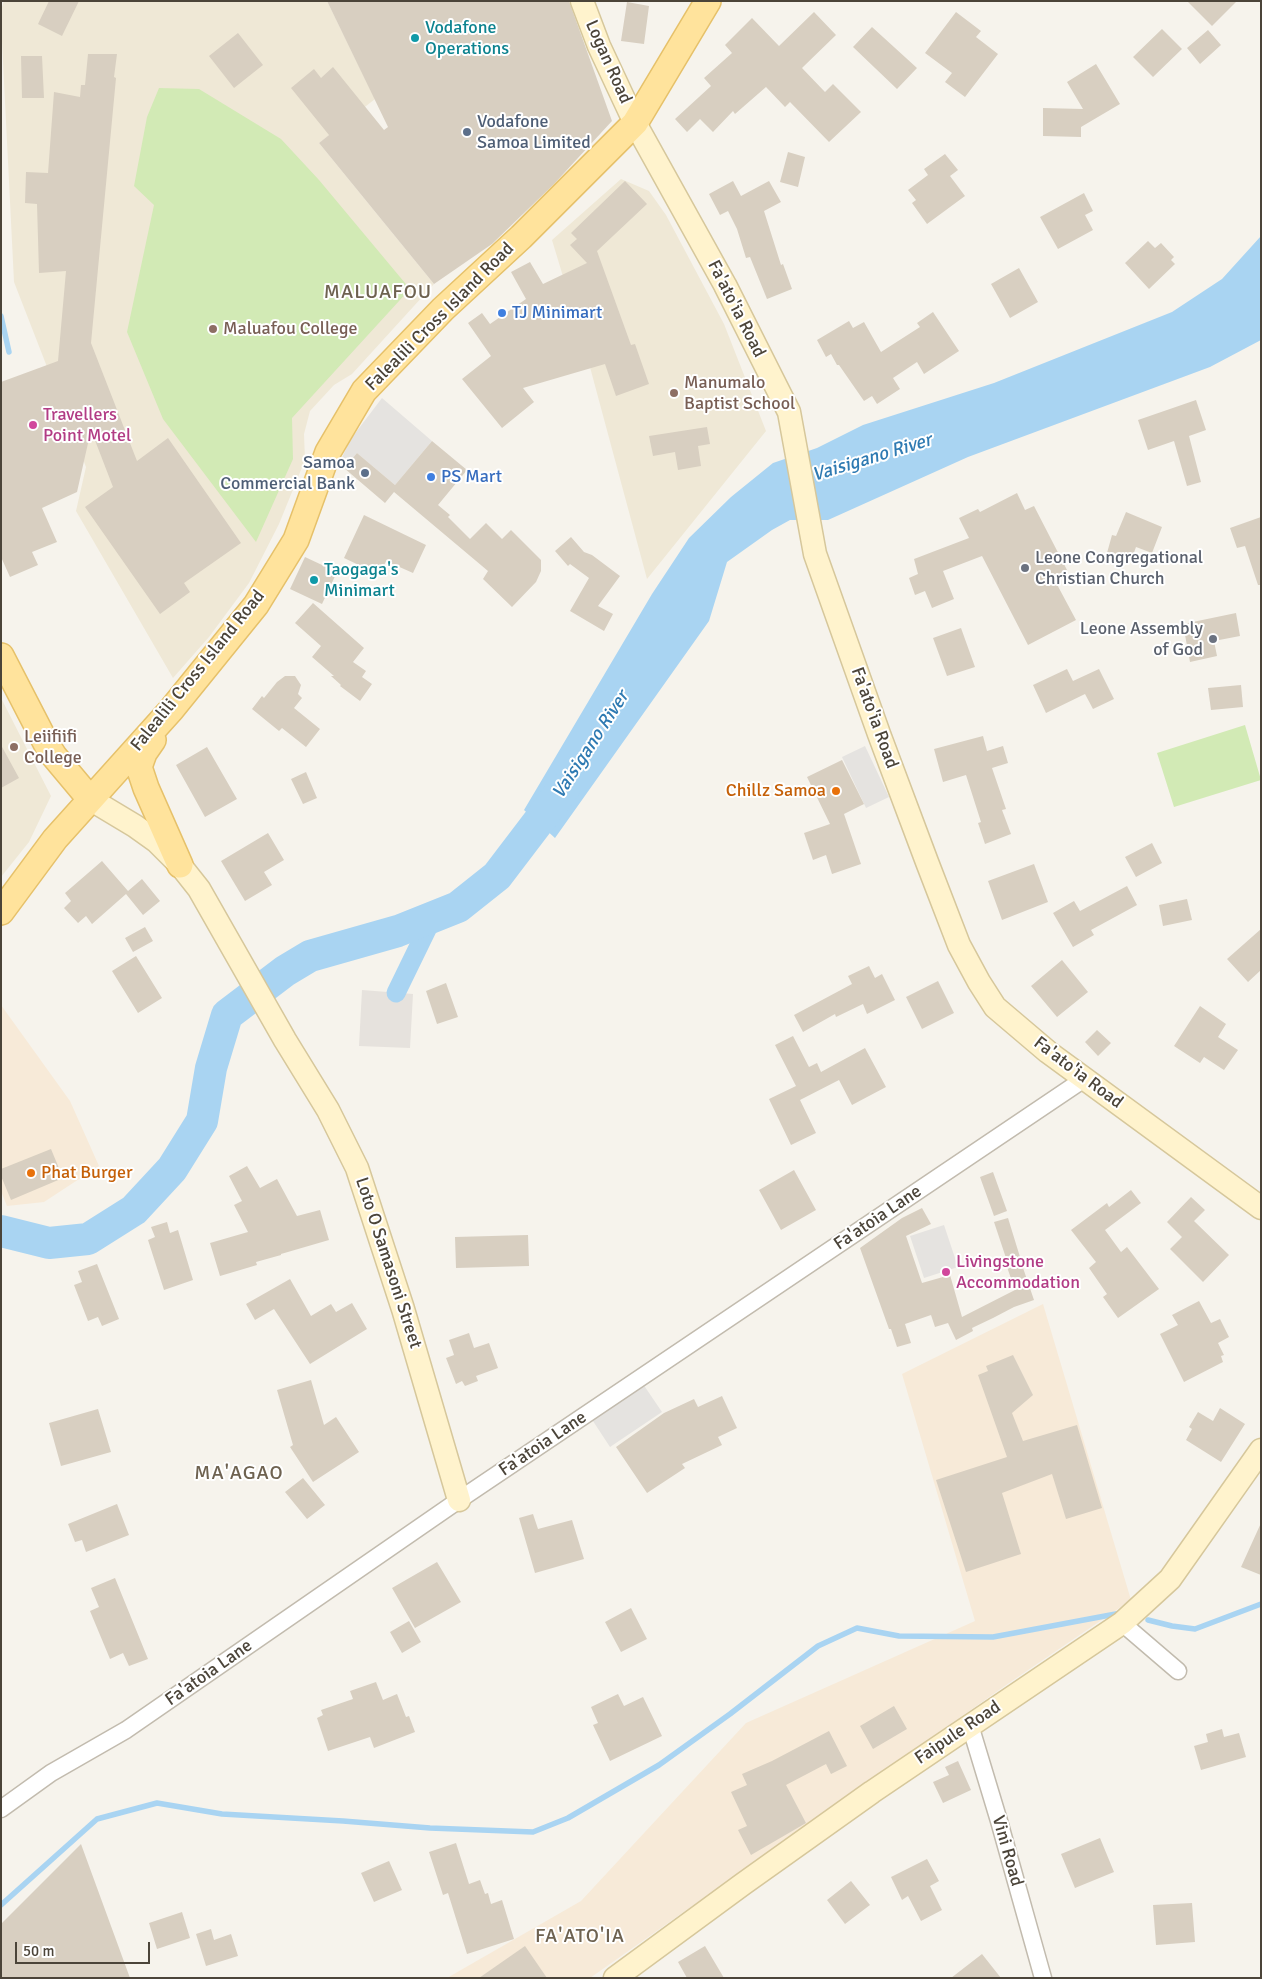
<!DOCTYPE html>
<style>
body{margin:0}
#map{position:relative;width:1262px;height:1979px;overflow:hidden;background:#f6f3ec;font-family:Signika,sans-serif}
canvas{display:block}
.frame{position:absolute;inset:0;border:2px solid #4b4439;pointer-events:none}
.scale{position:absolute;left:15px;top:1942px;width:135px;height:22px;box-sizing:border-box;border:2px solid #4b4439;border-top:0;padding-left:6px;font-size:15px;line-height:18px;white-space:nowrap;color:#4b4439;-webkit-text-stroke:4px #fff;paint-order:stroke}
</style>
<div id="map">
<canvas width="1262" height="1979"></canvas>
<div class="frame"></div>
<div class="scale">50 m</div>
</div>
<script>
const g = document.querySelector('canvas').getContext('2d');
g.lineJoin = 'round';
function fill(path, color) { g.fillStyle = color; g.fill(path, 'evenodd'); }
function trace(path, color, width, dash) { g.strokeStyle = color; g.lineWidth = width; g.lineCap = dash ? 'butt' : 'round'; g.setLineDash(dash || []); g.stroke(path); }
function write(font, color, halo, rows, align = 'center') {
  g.font = font + ' Signika,sans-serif'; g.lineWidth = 4; g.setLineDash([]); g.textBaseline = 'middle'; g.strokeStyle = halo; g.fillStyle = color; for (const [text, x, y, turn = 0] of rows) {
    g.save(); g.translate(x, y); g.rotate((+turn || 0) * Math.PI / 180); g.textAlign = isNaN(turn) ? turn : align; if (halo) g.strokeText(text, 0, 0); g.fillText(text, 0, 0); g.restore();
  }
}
const commercial = new Path2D(`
 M1 1005 70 1101 99 1166 44 1202 7 1206 1 1191Z
 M1043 1304 1131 1600 1009 1683 590 1978H447L581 1901 746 1723 975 1621 902 1374Z`);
const industrial = new Path2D(`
 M362 990 413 994 410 1048 359 1046Z`);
const education = new Path2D(`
 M4 1H327L375 99 319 143 434 284 352 374 334 385 310 411 304 434 305 460 279 524 249 583 209 637 173 678 76 511 86 467 14 282 1 21V10Z
 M621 179 649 191 666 215 724 324 766 431 647 579 587 356 552 240Z
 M1 698 51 796 29 842 1 877Z`);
const green = new Path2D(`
 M159 88 199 89 281 139 319 180 410 289 292 418 293 459 256 542 163 419 127 332 154 205 134 186 147 117Z
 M1245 725 1261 780 1174 807 1157 753Z`);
const parking = new Path2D(`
 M382 398 432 441 395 485 357 453 344 468 340 462 350 440Z
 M865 746 889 797 866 808 842 757Z
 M944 1225 958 1267 924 1278 910 1236Z
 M643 1384 662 1412 610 1447 591 1418Z`);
const water = new Path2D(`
 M1261 236V340L1210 367 968 457 828 520H790L772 530 727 562 709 621 555 838 524 810 652 594 689 538 731 497 773 463 817 448 863 425 994 383 1172 312 1222 279Z`);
const stream = new Path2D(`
 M1 316 9 352
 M1148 1620 1172 1626 1195 1629 1261 1604
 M1 1905 97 1819 157 1803 222 1814 343 1821 430 1828 533 1832 568 1818 659 1765 730 1714 818 1646 857 1628 899 1636 993 1637 1121 1613`);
const canal = new Path2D(`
 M396 993 433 917`);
const river = new Path2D(`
 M1 1231 49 1243 88 1239 134 1210 172 1169 202 1121 211 1068 227 1015 285 971 310 956 398 931 458 907 497 876 564 788`);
const building = new Path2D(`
 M49 1H79L62 36 38 24Z
 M327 1H569L612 121 554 184 492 244 434 284 319 143 329 135 291 88 314 69 321 78 333 67 384 130 388 127Z
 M1187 1H1237L1212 26Z
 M627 2 649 6 644 44 621 41Z
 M814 12 836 35 802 68 825 92 833 84 861 112 829 142 790 102 785 107 766 87 735 114 733 111 713 132 700 119 687 132 675 119 711 86 704 78 732 53 725 45 752 18 779 46Z
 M956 12 981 31 976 37 998 54 965 97 945 82 952 73 925 53Z
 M872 27 917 68 897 89 853 47Z
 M1162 29 1182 49 1153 77 1133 57Z
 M1208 30 1221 45 1200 64 1187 48Z
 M238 33 263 65 234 88 209 56Z
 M88 54H117L114 77 116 78 91 343 137 461 168 438 241 543 184 583 190 592 160 614 85 507 113 487 91 430 77 492 42 508 57 542 32 552 38 565 10 577 1 557V382L58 361 66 271 39 273 37 204 25 203 26 172 48 173 54 92 80 97 81 85H85Z
 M21 56H42L44 98H22Z
 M1096 64 1120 104 1081 127V137L1043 136V108L1083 109 1067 82Z
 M788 152 805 157 798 187 780 182Z
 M945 154 958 170 950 176 965 196 927 224 912 203 916 200 908 190 928 175 924 169Z
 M625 181 647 204 597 251 631 345 635 344 649 384 616 396 605 364 523 388 534 402 502 428 462 379 491 356 468 323 482 313 490 324 526 299 511 272 530 262 543 284 587 263 570 245 577 239 571 233Z
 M733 181 741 196 769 181 781 202 764 211 781 265 783 264 792 289 767 299 750 257 746 258 737 229 728 211 720 215 709 194Z
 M1084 193 1093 211 1085 215 1093 230 1058 249 1040 217Z
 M1148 241 1155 248 1161 243 1174 257 1171 260 1175 264 1149 289 1125 263Z
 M1019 268 1038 302 1010 318 991 284Z
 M933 312 959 351 924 374 917 362 893 378 900 389 877 404 872 396 864 401 839 365H837L831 354 826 357 817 340 849 321 853 328 864 322 881 352 920 327 917 323Z
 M1196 400 1206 430 1189 436 1201 482 1187 486 1174 441 1148 450 1138 420Z
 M707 427 710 444 698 446 701 466 678 470 675 452 653 456 649 436Z
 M432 441 467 470 438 505 450 515 448 517 470 539 486 523 502 539 511 530 541 560V571L536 582 512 607 483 579 488 571 394 492 385 503 344 468 357 453 395 485Z
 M1017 493 1025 510 1034 506 1067 570 1053 577 1076 620 1028 645 982 556 943 571 954 599 932 608 925 591 915 595 909 578 918 574 914 559 969 538 959 518 978 509 980 512Z
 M1126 512 1162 527 1152 553 1136 547 1131 561 1107 553 1112 535 1116 536Z
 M364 515 426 545 413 573 386 561 380 575 344 558Z
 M1261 517V585H1258L1245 546 1237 548 1230 528Z
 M571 537 584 552 592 555 620 576 598 606 613 614 604 631 570 611 589 578 570 564 568 566 555 551Z
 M305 557 337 572 322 604 290 589Z
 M313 603 364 648 353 662 366 671 362 677 372 684 360 701 340 686 341 685 331 676H334L312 657 321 646 295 623Z
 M1236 613 1240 636 1214 641 1217 656 1190 662 1183 624Z
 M961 628 975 667 947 676 933 638Z
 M1067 669 1073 681 1099 669 1114 699 1093 709 1085 694 1046 713 1033 685Z
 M285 676H295L301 685 298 694 302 698 294 708 320 729 306 747 282 728 279 731 252 709 262 696 264 698 277 682Z
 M1241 685 1243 707 1211 710 1208 688Z
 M983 736 987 751 1003 746 1008 763 992 768 1006 809 1002 810 1011 834 985 844 978 823 981 822 966 775 943 782 934 749Z
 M1 745 19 778 1 788Z
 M207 747 237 799 205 817 176 765Z
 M842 760 864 804 844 814 861 864 832 874 826 855 813 860 804 833 830 824 807 777Z
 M306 772 317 798 303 804 291 779Z
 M268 833 284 860 264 872 272 885 245 901 221 861Z
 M1152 843 1162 863 1136 877 1125 857Z
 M102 861 128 891 142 879 160 901 143 915 126 894 92 924 86 916 78 923 64 908 71 901 65 893Z
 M1034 864 1048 902 1002 920 988 881Z
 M1127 886 1137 905 1091 930 1094 935 1073 947 1053 913 1074 901 1080 911Z
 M1187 899 1192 920 1163 926 1159 905Z
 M145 927 153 941 133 952 125 938Z
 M1261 929V970L1248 982 1227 959Z
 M136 956 162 998 138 1013 112 971Z
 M1062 960 1088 992 1057 1017 1031 986Z
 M869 966 875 978 882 974 895 1000 867 1014 863 1004 836 1017 835 1014 803 1032 794 1015 852 984 848 976Z
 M938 981 954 1013 922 1029 906 997Z
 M446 983 458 1017 437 1024 426 991Z
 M1200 1006 1226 1024 1218 1037 1238 1050 1224 1070 1204 1057 1200 1063 1174 1046Z
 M1097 1030 1111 1043 1098 1056 1085 1042Z
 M793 1036 809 1067 817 1063 821 1072 865 1048 886 1087 852 1105 839 1080 800 1100 816 1133 791 1145 769 1099 796 1086 775 1045Z
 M51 1149 63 1178 11 1200 1 1176V1169Z
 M247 1166 260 1188 277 1179 297 1216 320 1210 329 1240 281 1254V1255L256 1262 257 1265 220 1276 210 1243 248 1232 234 1205 242 1201 229 1176Z
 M794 1170 816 1210 781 1230 759 1190Z
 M993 1172 1007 1211 994 1216 980 1177Z
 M1131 1190 1141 1203 1105 1230 1121 1252 1127 1247 1159 1289 1118 1318 1103 1297 1107 1294 1089 1268 1096 1262 1071 1230 1107 1203 1109 1207Z
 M1191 1197 1205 1210 1194 1221 1229 1255 1203 1282 1170 1249 1182 1237 1167 1222Z
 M922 1208 931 1224 906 1236 922 1283 950 1275 962 1317 1015 1290 1007 1267 1021 1262 1034 1300 1014 1307 993 1318 972 1328 973 1331 956 1340 948 1323 935 1327 931 1315 905 1324 911 1343 897 1347 891 1329H889L860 1248 902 1218Z
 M1008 1218 1020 1257 1007 1261 994 1222Z
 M167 1222 170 1233 178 1230 193 1280 164 1290 148 1240 155 1237 151 1227Z
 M528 1235 529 1266 456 1268 455 1237Z
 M97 1264 119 1319 102 1326 98 1317 88 1321 74 1285 82 1282 78 1271Z
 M290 1279 311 1316 331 1304 336 1312 352 1303 367 1329 310 1364 274 1309 255 1320 246 1304Z
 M1199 1301 1211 1323 1220 1319 1229 1337 1218 1343 1224 1355 1221 1356 1223 1362 1184 1382 1160 1334 1178 1325 1172 1315Z
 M469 1333 474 1348 489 1343 498 1368 476 1376 478 1381 465 1386 462 1381 456 1384 446 1358 454 1355 449 1340Z
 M1013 1355 1033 1395 1012 1413 1023 1441 1077 1425 1102 1508 1066 1519 1052 1474 1002 1493 1021 1554 966 1572 936 1480 1007 1457 978 1375 988 1371 986 1366Z
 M311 1380 324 1425 336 1417 359 1452 313 1482 290 1447 293 1445 277 1390Z
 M722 1396 737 1428 718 1437 722 1445 682 1464 685 1468 647 1493 616 1447 664 1413 694 1399 698 1407Z
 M1220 1408 1245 1424 1221 1462 1186 1440 1192 1429 1189 1427 1198 1412 1213 1421Z
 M98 1409 111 1452 61 1466 49 1423Z
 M303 1478 325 1505 307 1519 285 1492Z
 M117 1504 129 1535 86 1552 82 1540 75 1542 68 1524Z
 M533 1514 538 1529 572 1520 584 1559 535 1573 519 1518Z
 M1261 1523V1575L1241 1567Z
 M437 1562 461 1602 415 1628 392 1588Z
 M115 1578 148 1659 129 1666 123 1653 110 1659 90 1611 99 1607 91 1588Z
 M631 1608 647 1639 621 1652 605 1622Z
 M409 1621 421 1642 402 1653 390 1632Z
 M376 1682 383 1700 397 1694 406 1717 409 1716 415 1732 374 1748 370 1737 328 1751 317 1718 323 1715 321 1710 353 1699 350 1691Z
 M618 1694 624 1706 643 1697 662 1736 610 1761 593 1725 598 1723 591 1707Z
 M894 1706 907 1729 873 1749 860 1726Z
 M1222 1729 1224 1737 1239 1733 1246 1757 1201 1770 1194 1746 1208 1742 1206 1734Z
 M829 1731 847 1766 831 1774 826 1764 786 1785 806 1823 751 1855 738 1830 747 1826 731 1792 747 1785 742 1774 772 1761Z
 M958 1761 971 1790 943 1803 933 1782 949 1775 945 1767Z
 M1100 1838 1114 1872 1075 1888 1061 1854Z
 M456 1843 469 1884 480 1880 485 1894 488 1893 491 1904 502 1900 514 1939 467 1954 448 1893 443 1895 429 1852Z
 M81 1844 130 1978H1V1924Z
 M927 1859 939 1881 930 1886 942 1910 921 1921 908 1896 902 1900 891 1877Z
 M389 1861 402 1890 374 1902 361 1873Z
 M851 1881 870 1905 845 1924 827 1900Z
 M1192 1903 1195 1942 1156 1945 1153 1905Z
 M182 1912 190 1938 157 1949 149 1923Z
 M211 1929 214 1940 231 1934 238 1956 206 1966 196 1934Z
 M525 1946 547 1978H479Z
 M705 1946 724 1978H687L678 1962Z
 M982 1954 1001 1978H951Z`);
const street = new Path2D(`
 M1122 1623 1178 1671
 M970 1725 999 1821 1043 1978
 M1 1809 51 1773 126 1730 459 1500 1084 1079`);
const secondary = new Path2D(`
 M582 1 599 46 635 123 725 285 789 412 815 554 879 734 927 862 959 945 979 982 995 1007 1048 1052 1261 1208
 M90 799 135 826 156 841 180 865 199 889 285 1040 328 1110 357 1168 403 1309 459 1500
 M615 1978 743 1884 872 1792 1122 1623 1170 1579 1261 1450`);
const primary = new Path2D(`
 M1 656 47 745 54 756 90 799
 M153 740 144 753 139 767 146 788 180 865
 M1 912 55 839 171 710 256 605 296 540 328 452 364 391 443 309 521 237 635 123 708 1`);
const markers = [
 [415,38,5,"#0f9aa8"],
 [467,132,5,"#5c6f8a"],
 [502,313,5,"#3f7fe0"],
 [213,329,5,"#8d6e63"],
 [674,393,5,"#8d6e63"],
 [33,425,5,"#d1479c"],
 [365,473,5,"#5c6f8a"],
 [431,477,5,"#3f7fe0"],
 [1025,568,5,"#6b7280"],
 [314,580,5,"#0f9aa8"],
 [1213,639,5,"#6b7280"],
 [14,747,5,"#8d6e63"],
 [836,791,5,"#e8710a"],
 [31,1173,5,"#e8710a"],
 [946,1272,5,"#d1479c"]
];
const cultureNames = [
 ["Vodafone",425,28],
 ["Operations",425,49],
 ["Taogaga's",324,570],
 ["Minimart",324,591]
];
const streetNames = [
 ["Logan Road",608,62,66],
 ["Fa'ato'ia Road",736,309,63],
 ["Falealili Cross Island Road",440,317,-45],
 ["Falealili Cross Island Road",198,671,-51],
 ["Fa'ato'ia Road",874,718,70],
 ["Fa'ato'ia Road",1078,1073,37],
 ["Fa'atoia Lane",878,1218,-34],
 ["Loto O Samasoni Street",388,1263,72],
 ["Fa'atoia Lane",543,1444,-34],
 ["Fa'atoia Lane",209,1673,-35],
 ["Faipule Road",958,1733,-34],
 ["Vini Road",1007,1851,74]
];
const serviceNames = [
 ["Vodafone",477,122],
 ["Samoa Limited",477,143],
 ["Samoa",355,463,"right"],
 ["Commercial Bank",355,484,"right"]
];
const shopNames = [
 ["TJ Minimart",512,313],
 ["PS Mart",441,477]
];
const educationNames = [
 ["Maluafou College",223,329],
 ["Manumalo",684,383],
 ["Baptist School",684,404],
 ["Leiifiifi",24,737],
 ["College",24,758]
];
const hotelNames = [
 ["Travellers",43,415],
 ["Point Motel",43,436],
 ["Livingstone",956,1262],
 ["Accommodation",956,1283]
];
const worshipNames = [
 ["Leone Congregational",1035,558],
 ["Christian Church",1035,579],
 ["Leone Assembly",1203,629,"right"],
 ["of God",1203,650,"right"]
];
const foodNames = [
 ["Chillz Samoa",826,791],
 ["Phat Burger",41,1173,"left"]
];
const waterNames = [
 ["Vaisigano River",872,458,-17],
 ["Vaisigano River",591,745,-57]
];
const quarterNames = [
 ["MALUAFOU",378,293],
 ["MA'AGAO",239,1474],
 ["FA'ATO'IA",580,1937]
];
fill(commercial, '#f7ead8');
fill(industrial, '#e6e2dd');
fill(education, '#efe8d6');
fill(green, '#d2eab5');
fill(parking, '#e5e3e0');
fill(water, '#a9d4f2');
trace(stream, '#a9d4f2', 5.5);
trace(canal, '#a9d4f2', 19);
trace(river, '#a9d4f2', 32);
fill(building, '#d8cfc1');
trace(street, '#c2bbae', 19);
trace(secondary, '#d6c79b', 25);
trace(primary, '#e6c16a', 28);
trace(street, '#fff', 16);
trace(secondary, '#fff3cd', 22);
trace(primary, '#ffe39c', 25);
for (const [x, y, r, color] of markers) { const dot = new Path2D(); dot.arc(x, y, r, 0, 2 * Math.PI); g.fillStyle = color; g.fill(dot); trace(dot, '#fff', 2); }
write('18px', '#0d838f', '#fff', cultureNames, 'left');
write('18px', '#4b4439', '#fff', streetNames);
write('18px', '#4e5e75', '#fff', serviceNames, 'left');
write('18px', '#366cbe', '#fff', shopNames, 'left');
write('18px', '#785e54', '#fff', educationNames, 'left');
write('18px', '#b23c85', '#fff', hotelNames, 'left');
write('18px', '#5b616d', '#fff', worshipNames, 'left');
write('18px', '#c56008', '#fff', foodNames, 'right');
write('italic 19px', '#2e7ab2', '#fff', waterNames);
g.letterSpacing = '1px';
write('20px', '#6e6250', '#fff', quarterNames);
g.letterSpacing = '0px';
</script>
